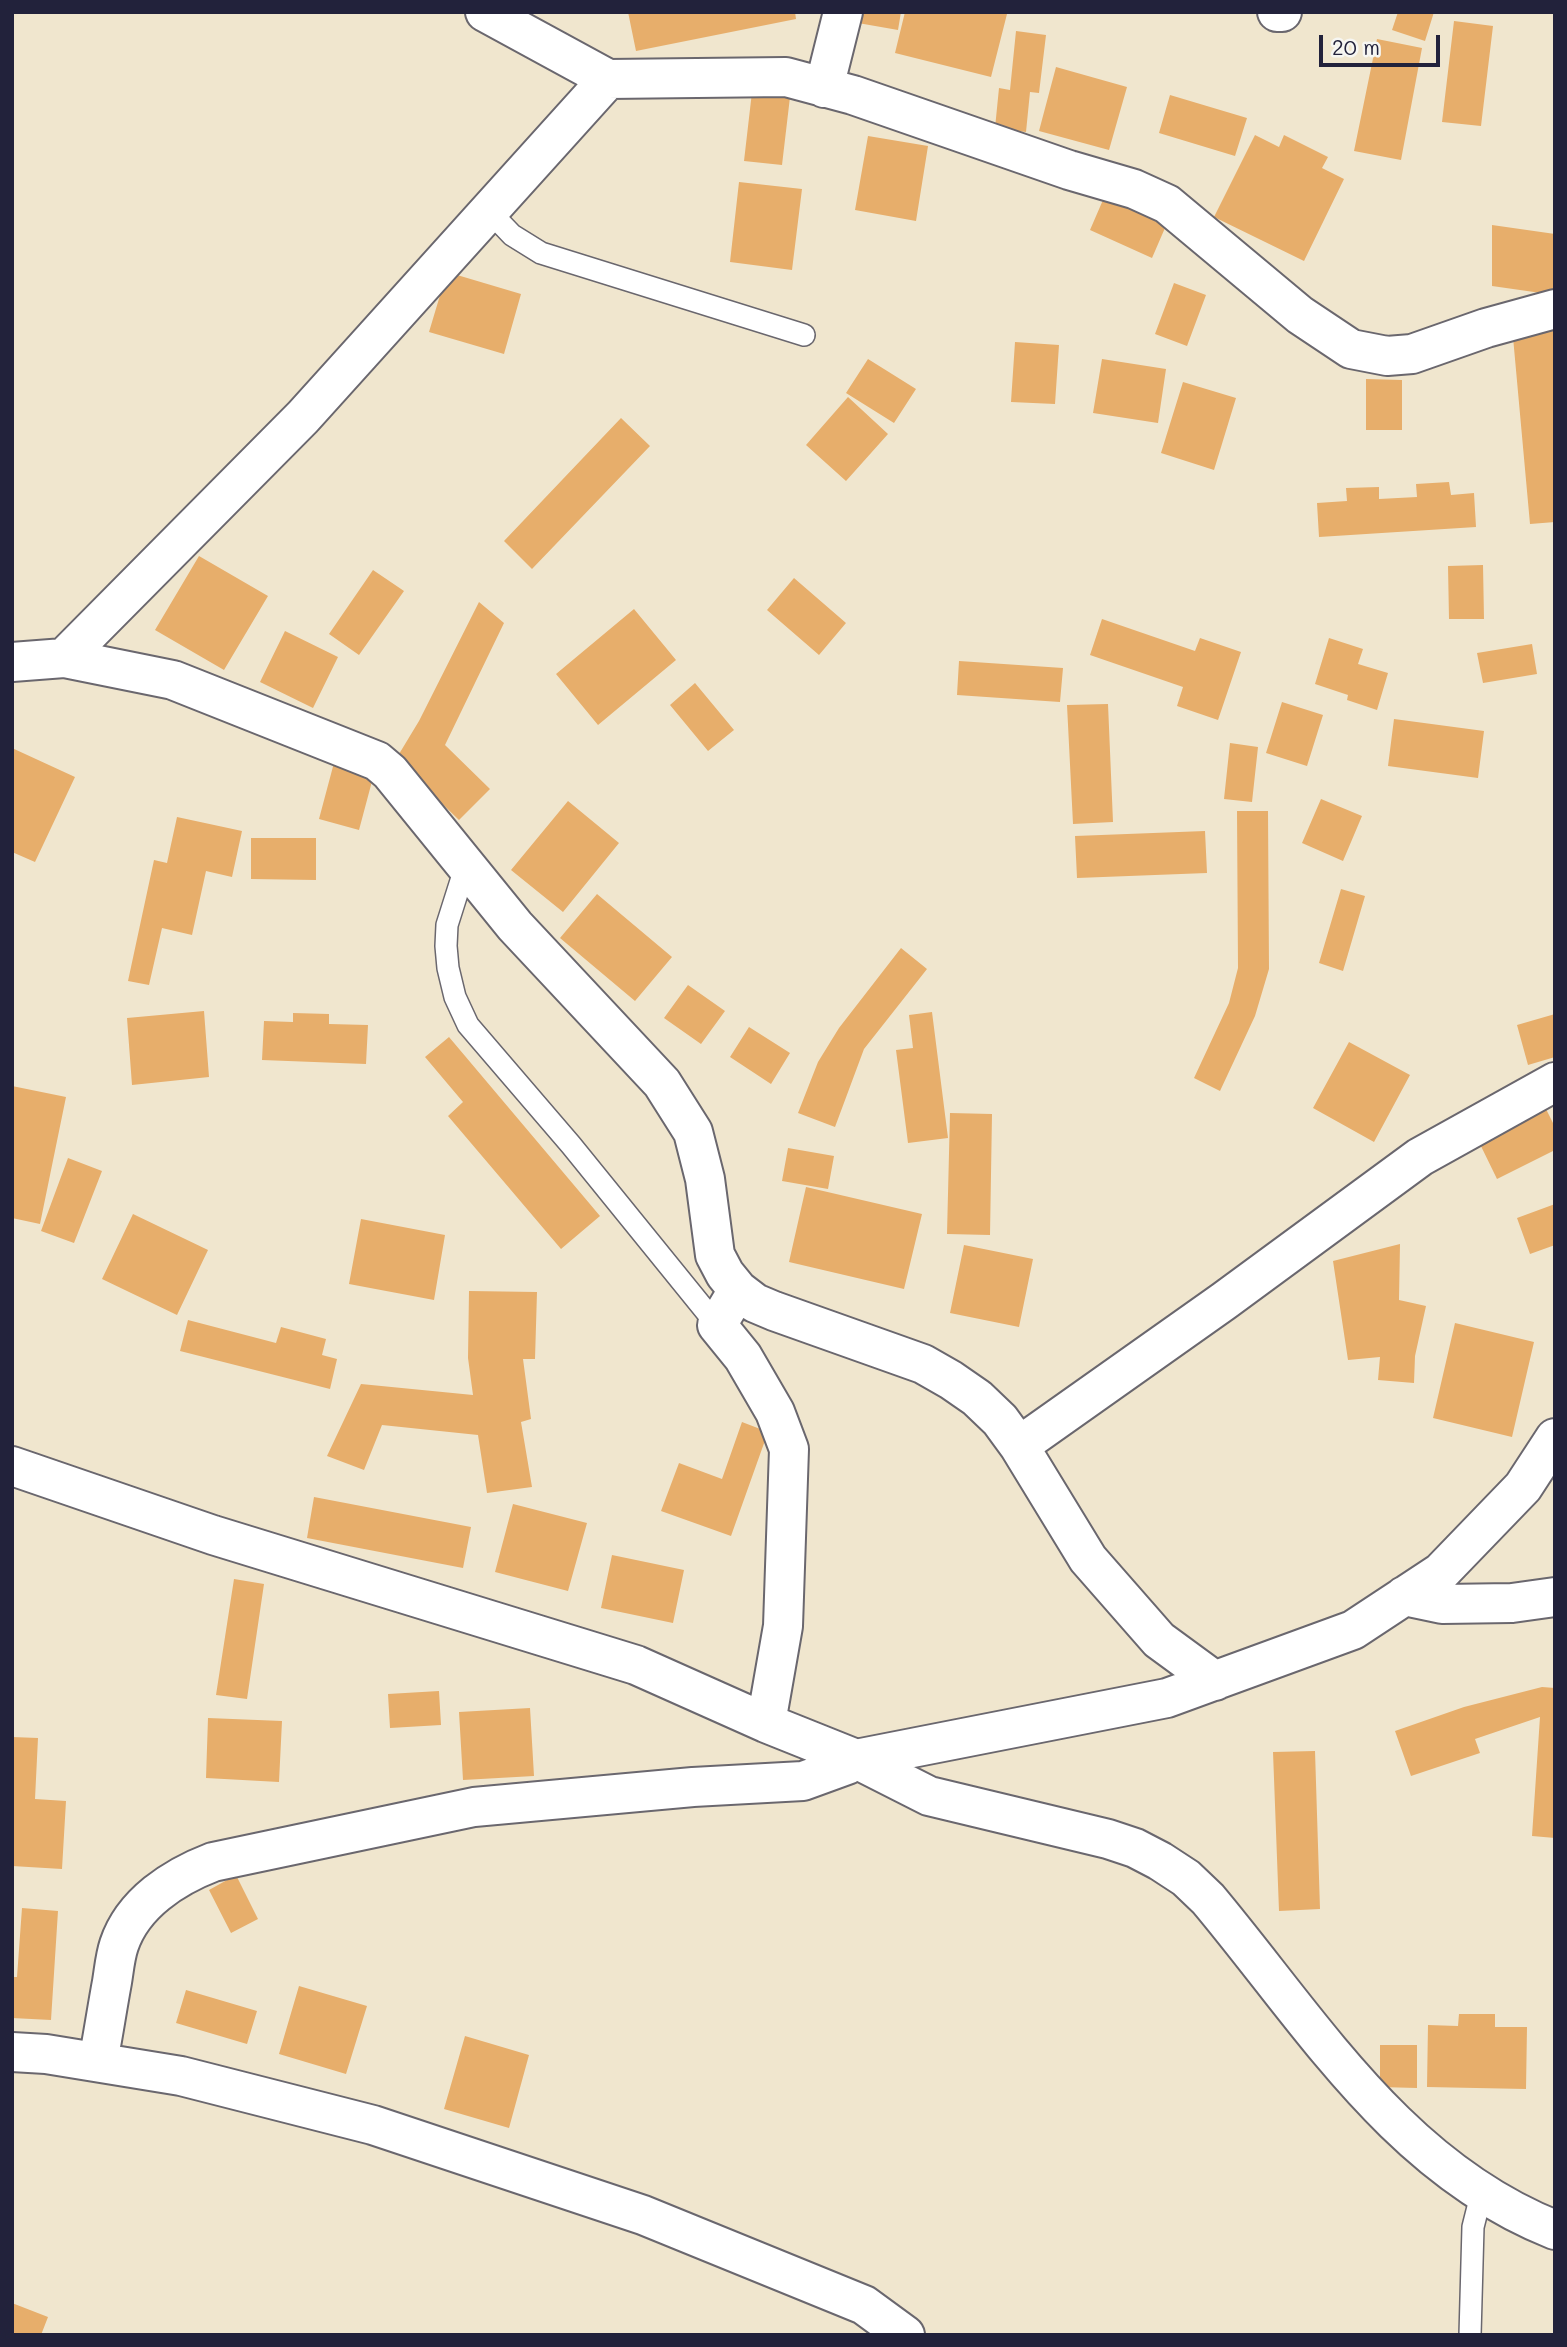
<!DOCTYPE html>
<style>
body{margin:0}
#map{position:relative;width:1567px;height:2347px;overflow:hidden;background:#f0e6ce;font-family:Mali,sans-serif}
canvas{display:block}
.frame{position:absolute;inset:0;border:14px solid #22223b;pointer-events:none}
.scale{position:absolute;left:1319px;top:35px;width:121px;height:32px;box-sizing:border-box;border:4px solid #22223b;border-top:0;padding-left:9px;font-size:21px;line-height:24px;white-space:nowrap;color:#22223b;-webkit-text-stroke:5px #f6f6f2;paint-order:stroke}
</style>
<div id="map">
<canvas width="1567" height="2347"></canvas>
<div class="frame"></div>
<div class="scale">20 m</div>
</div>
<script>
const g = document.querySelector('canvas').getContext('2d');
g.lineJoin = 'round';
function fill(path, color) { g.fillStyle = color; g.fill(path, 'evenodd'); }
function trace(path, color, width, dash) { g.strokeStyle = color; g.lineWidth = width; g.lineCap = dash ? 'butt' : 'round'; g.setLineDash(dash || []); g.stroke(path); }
const building = new Path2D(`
 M628 12H795L796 19 636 51Z
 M860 12H901L898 30 858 23Z
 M905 12H999L1007 14 991 77 895 53Z
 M1398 12H1434L1425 41 1392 30Z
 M1454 21 1493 26 1481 126 1442 122Z
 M1016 31 1046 35 1039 93 1030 92 1026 132 995 128 999 88 1010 90Z
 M1377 39 1422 48 1401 160 1354 151Z
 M1056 67 1127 87 1109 150 1039 131Z
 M752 92 790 97 782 165 744 161Z
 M1170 95 1247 118 1235 156 1159 133Z
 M1255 135 1279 147 1284 135 1328 157 1322 168 1344 179 1304 261 1214 217Z
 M868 136 928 146 916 221 855 210Z
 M739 182 802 189 792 270 730 262Z
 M1106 193 1168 221 1152 258 1090 230Z
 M1492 225 1555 234V295L1492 286Z
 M447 272 521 294 504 354 429 332Z
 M1174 283 1206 295 1187 346 1155 334Z
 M1555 322V522L1530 524 1512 326Z
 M1015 342 1059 345 1055 404 1011 402Z
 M868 359 916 389 894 423 846 393Z
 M1102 359 1166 369 1158 423 1093 413Z
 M1366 379 1402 380V430H1366Z
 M1183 382 1236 398 1214 470 1161 453Z
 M848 397 888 434 846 481 806 445Z
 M621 418 650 446 532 569 504 541Z
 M1449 482 1451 495 1474 493 1476 527 1319 537 1317 503 1347 501 1346 488 1379 487V499L1417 497 1416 484Z
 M199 556 268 596 224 670 155 630Z
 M1483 565 1484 619H1449L1448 566Z
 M373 570 404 591 359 655 329 634Z
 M794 578 846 623 819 655 767 610Z
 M479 602 504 623 445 745 490 789 459 820 396 759 419 721Z
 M634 609 676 660 598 725 556 674Z
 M1102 619 1195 651 1200 638 1241 652 1218 720 1177 706 1183 687 1090 655Z
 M285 631 338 657 313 708 260 682Z
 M1329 638 1363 649 1358 664 1388 673 1377 710 1347 700 1348 695 1315 684Z
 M1532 644 1537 674 1483 683 1477 653Z
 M959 661 1063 668 1060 702 957 695Z
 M695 683 734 730 708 751 670 705Z
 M1282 702 1323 715 1307 766 1266 753Z
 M1108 704 1113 822 1073 824 1067 705Z
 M1394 719 1484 731 1478 778 1388 766Z
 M1230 743 1258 747 1252 802 1224 799Z
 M12 748 75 777 35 862 12 852Z
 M335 759 375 770 359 830 319 819Z
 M1321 799 1362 816 1343 861 1302 843Z
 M568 801 619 843 563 912 511 870Z
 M1237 811H1268L1269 969 1255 1016 1220 1091 1194 1078 1229 1003 1238 968Z
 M177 817 242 831 232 877 206 871 192 935 162 928 149 985 128 981 154 860 167 863Z
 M1205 831 1207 873 1077 878 1075 836Z
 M251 838H316V880L251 879Z
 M1341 889 1365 896 1343 971 1319 963Z
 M597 894 672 957 635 1001 560 938Z
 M901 948 927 969 864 1049 835 1127 798 1113 818 1062 839 1028Z
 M688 985 725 1011 701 1044 664 1018Z
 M204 1011 209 1077 132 1085 127 1018Z
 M932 1012 948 1138 908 1143 896 1050 913 1048 909 1015Z
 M293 1013 329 1014V1024L368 1025 366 1064 262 1060 264 1021 293 1022Z
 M1555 1014V1057L1528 1065 1517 1025Z
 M749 1027 790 1053 771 1084 730 1057Z
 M449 1037 600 1216 561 1249 448 1116 463 1102 425 1057Z
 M1349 1042 1410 1075 1374 1142 1313 1108Z
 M12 1086 66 1097 40 1224 12 1218Z
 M1545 1107 1555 1127V1150L1497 1179 1478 1140Z
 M950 1113 992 1114 990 1235 947 1234Z
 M788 1148 834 1156 828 1189 782 1181Z
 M68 1158 102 1171 74 1243 41 1231Z
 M806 1187 922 1214 904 1289 789 1262Z
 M1555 1204V1245L1530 1254 1517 1218Z
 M133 1214 208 1250 177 1315 102 1279Z
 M361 1219 445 1235 434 1300 349 1284Z
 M1400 1244 1399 1300 1426 1306 1415 1356 1414 1383 1378 1380 1380 1357 1348 1360 1333 1261Z
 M964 1245 1033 1259 1019 1327 950 1313Z
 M469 1291 537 1292 535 1359H523L531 1419 521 1422 532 1487 487 1493 478 1435 382 1425 364 1470 327 1456 361 1384 473 1395 468 1358Z
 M188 1320 276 1343 281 1327 326 1339 322 1355 337 1359 330 1389 180 1351Z
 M1455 1323 1534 1342 1512 1437 1433 1418Z
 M742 1422 768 1432 731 1536 661 1511 679 1463 722 1479Z
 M314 1497 471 1527 463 1568 307 1538Z
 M513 1504 587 1523 568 1591 495 1572Z
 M612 1555 684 1570 673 1623 601 1608Z
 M234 1579 264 1584 247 1699 216 1695Z
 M1542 1687 1555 1688V1838L1532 1836 1540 1717 1475 1739 1480 1753 1411 1776 1395 1731 1464 1707Z
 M439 1691 441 1725 390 1728 388 1694Z
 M530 1708 534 1776 463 1780 459 1712Z
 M208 1718 282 1721 279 1782 206 1778Z
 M12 1737 38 1738 35 1799 66 1801 62 1869 12 1866Z
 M1315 1751 1320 1909 1279 1911 1273 1752Z
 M236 1875 258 1919 231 1933 209 1890Z
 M22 1908 58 1911 51 2020 12 2018V1977H17Z
 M299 1986 367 2006 346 2074 279 2054Z
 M186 1990 257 2011 247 2044 176 2023Z
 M1459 2014H1495V2027H1527L1526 2089 1427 2087 1428 2025 1458 2026Z
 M465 2036 529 2055 509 2128 444 2109Z
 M1380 2045H1417V2088L1380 2087Z
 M12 2303 48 2317 41 2335H12Z`);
const lane = new Path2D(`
 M489 211 512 235 541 253 804 335
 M466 865 447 925 446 946 448 968 455 997 468 1025 571 1145 717 1325
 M1470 2335 1473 2227 1482 2191`);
const street = new Path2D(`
 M485 12 608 79 786 77 853 95 1069 170 1134 189 1167 204 1300 315 1351 349 1387 356 1412 354 1486 328 1555 309
 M1277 12H1282
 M824 88 843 12
 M64 658 303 417 608 79
 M12 662 64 658 173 680 377 761 390 772 515 926 662 1083 693 1132 705 1179 715 1255 725 1274 738 1290 755 1303 774 1311 923 1364 951 1380 977 1398 1000 1420 1019 1446 1088 1559 1159 1640 1215 1681
 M738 1290 717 1325 743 1357 775 1412 789 1449 783 1626 766 1723
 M1019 1446 1224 1301 1420 1157 1555 1082
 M12 1466 213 1535 636 1665 766 1723 856 1759 1167 1698 1353 1630 1441 1572 1523 1487 1555 1438
 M1404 1596 1442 1604 1512 1603 1555 1597
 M12 2052 46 2054 181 2076 373 2125 643 2215 864 2305 905 2335
 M98 2062C103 2036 107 2009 112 1982 114 1970 115 1957 119 1945 133 1903 174 1877 213 1862L474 1807 693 1787 803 1781 847 1765 856 1759 929 1796 1108 1839 1135 1848 1160 1861 1186 1878 1208 1899C1311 2022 1398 2168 1555 2230`);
fill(building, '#e7ae6b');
trace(lane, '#6a676e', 24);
trace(street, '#6a676e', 42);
trace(lane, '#fff', 21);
trace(street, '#fff', 38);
</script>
